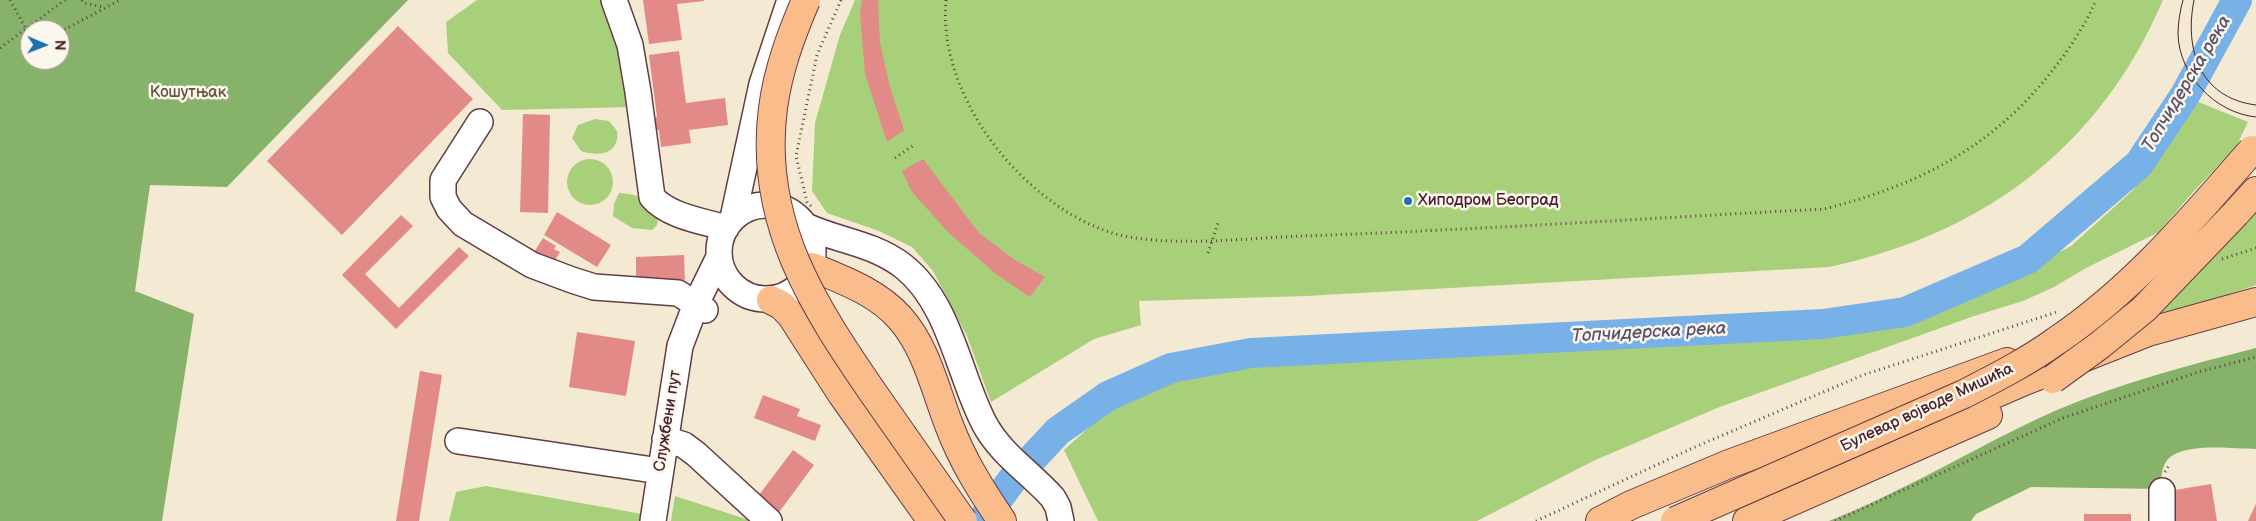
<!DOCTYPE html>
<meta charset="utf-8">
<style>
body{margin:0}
#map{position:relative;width:2256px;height:521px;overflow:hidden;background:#f4e9d2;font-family:"Balsamiq Sans",sans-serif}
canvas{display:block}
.north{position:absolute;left:20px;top:20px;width:50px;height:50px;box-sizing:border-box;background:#fbf7ec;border:1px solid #b4a19f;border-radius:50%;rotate:91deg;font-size:14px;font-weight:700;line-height:20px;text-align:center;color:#4a1f2b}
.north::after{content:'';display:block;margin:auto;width:18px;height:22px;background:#1f6fb2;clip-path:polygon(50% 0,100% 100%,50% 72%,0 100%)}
</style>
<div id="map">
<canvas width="2256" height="521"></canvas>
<div class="north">N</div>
</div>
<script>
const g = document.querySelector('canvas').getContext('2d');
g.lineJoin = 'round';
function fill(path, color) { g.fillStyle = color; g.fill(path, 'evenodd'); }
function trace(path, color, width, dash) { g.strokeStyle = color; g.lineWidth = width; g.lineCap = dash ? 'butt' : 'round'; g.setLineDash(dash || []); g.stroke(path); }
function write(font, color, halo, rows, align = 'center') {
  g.font = font + ' "Balsamiq Sans",sans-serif'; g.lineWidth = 5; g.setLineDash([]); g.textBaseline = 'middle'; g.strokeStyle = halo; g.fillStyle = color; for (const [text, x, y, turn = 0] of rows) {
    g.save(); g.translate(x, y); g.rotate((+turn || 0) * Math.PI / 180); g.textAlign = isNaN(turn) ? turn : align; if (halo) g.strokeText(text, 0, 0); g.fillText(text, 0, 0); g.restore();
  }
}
const green = new Path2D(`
 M477 0H607L634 107 502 110 448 53 446 22Z
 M855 0H2163C2100 147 1984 234 1829 267L1306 296 1139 301 1141 325 1094 339 991 402 967 336 933 271 912 247 879 231 827 213 812 191 815 123 840 35Z
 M2196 101 2248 122 2236 147 2193 192 2159 232 2086 268 2054 287 2023 301 1974 316 1717 408 1593 461 1477 521H1098L1064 450 1138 383 1312 357 1570 347 1876 327 1906 319 1969 294 2031 267 2071 246 2132 191 2164 152Z
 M595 119 609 121 617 131C620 154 599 157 581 151L572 138 578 125Z
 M567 182a23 23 0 1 1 46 0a23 23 0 1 1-46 0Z
 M619 193C637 194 650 198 657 216 659 223 657 226 652 230L632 228 613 216 614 204Z
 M2256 205V285L2146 322Z
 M486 486 642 514 641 521H449L456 492Z
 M675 496 752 521H671Z`);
const forest = new Path2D(`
 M0 0H408L227 187 150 185 135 291 194 314 162 521H0ZM30 30H60V60H30Z
 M2256 348V449C2233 449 2185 442 2168 459 2161 467 2161 479 2161 489L2031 487 1976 514 1971 521H1829C1908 490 1980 444 2057 410 2121 383 2189 365 2256 348Z`);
const river = new Path2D(`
 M982 521 1012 480 1058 431 1108 396 1171 368 1251 353 1823 324 1905 312 2028 259 2139 164 2185 95 2237 0`);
const building = new Path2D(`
 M643 0H704V1L677 4 682 40 649 44Z
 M862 0H878L880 43 890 87 904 130 887 142 865 74 860 13Z
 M398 26 473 99 342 235 267 161Z
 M679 51 686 103 725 98 728 125 689 130 691 143 661 147 659 130 650 131 648 118 657 117 649 55Z
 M523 114 550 115 548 213 520 212Z
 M923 159 979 233 1015 260 1045 277 1030 297 996 274 949 233 912 192 902 171Z
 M557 212 611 245 597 267 544 235Z
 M401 215 413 226 365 274 399 308 459 247 469 256 396 329 342 275Z
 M543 238 556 246 554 249 560 252 552 265 533 254Z
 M684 255 685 283 636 284V257Z
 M577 332 635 341 626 396 569 387Z
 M420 371 442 375 419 521H396Z
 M763 395 800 409 797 416 821 425 815 441 754 418Z
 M793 450 814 465 777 515 756 499Z
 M2211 484 2217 521H2174L2169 491Z
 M2256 504V521H2248Z
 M2084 514H2131V521H2084Z`);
const path = new Path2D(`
 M10 0 26 29 30 30
 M82 0 84 3 104 7
 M946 0C937 96 1021 202 1109 232 1161 249 1247 238 1302 236 1476 230 1650 218 1824 209 1923 184 1997 145 2059 62 2073 43 2087 22 2096 0
 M60 32 120 0
 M0 48 65 0
 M895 158 914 145
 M811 206 807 202 796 156 817 55 841 0
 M1208 253 1218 223
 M2222 259 2256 248
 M2165 472 2170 464
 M1536 521 1695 447 1863 375 2057 312
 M1835 521 2063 418 2198 372 2256 357`);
const minor = new Path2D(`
 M614 0 630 45 638 92 652 197C668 216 702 221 726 228
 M480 122 443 180V197L449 209 463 224 532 265 572 280 594 287 678 293 705 310
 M719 252a47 47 0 1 1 94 0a47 47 0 1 1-94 0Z
 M733 218 762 84 790 0
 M806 226C838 241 873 243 903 266 950 303 958 373 984 423 1001 455 1030 472 1053 498L1058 507 1061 521
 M665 439 684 445 696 454 769 521
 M458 441 660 471
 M653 521 680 346 696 304 719 257
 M2162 521V491`);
const major = new Path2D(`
 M2236 213 2256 191
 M812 267C843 280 877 292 900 318 926 347 935 389 949 425 962 460 981 490 1002 521
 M771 300 781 305 791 315 841 393 932 521
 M1955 411 2027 380 2148 332 2256 302
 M1600 521 1631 505 1729 464 2007 362
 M1747 521 1988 415`);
const tram = new Path2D(`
 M2183 0C2180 11 2178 23 2178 34 2179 75 2215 113 2256 117
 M2194 0C2184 50 2200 98 2256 105`);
const majorBridge = new Path2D(`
 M806 0C791 35 778 70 773 108 758 223 814 307 876 397 905 438 934 480 963 521
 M2053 379 2100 345 2144 309 2236 213
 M1675 521 1964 394C1995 378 2027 362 2056 341 2132 290 2192 219 2252 150`);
const markers = [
 [1408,201,5,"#1f6fb2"]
];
const parkNames = [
 ["Кошутњак",188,93]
];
const poiNames = [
 ["Хиподром Београд",1418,201]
];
const streetNames = [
 ["Булевар војводе Мишића",1927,408,-25],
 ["Службени пут",668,421,-81]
];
const waterNames = [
 ["Топчидерска река",2187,84,-59],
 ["Топчидерска река",1649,333,-3]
];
fill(green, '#a8d07a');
fill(forest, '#86b26a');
trace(river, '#78b0e8', 30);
fill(building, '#e28a87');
trace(minor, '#643d44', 28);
trace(major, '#643d44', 30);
trace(path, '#643d44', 3, [1, 4]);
trace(minor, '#fff', 25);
trace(major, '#fabc8b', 28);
trace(tram, '#4a1f2b', 1);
trace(majorBridge, '#643d44', 30, []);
trace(majorBridge, '#fabc8b', 28);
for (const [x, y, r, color] of markers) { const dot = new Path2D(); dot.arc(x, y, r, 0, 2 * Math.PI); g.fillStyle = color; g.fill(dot); trace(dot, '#fbf7ec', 2); }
write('16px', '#665443', '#fbf7ec', parkNames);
write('16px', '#4a1f2b', '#fbf7ec', poiNames, 'left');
write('16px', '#4a1f2b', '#fbf7ec', streetNames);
write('italic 18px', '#5a526d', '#fbf7ec', waterNames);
</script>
